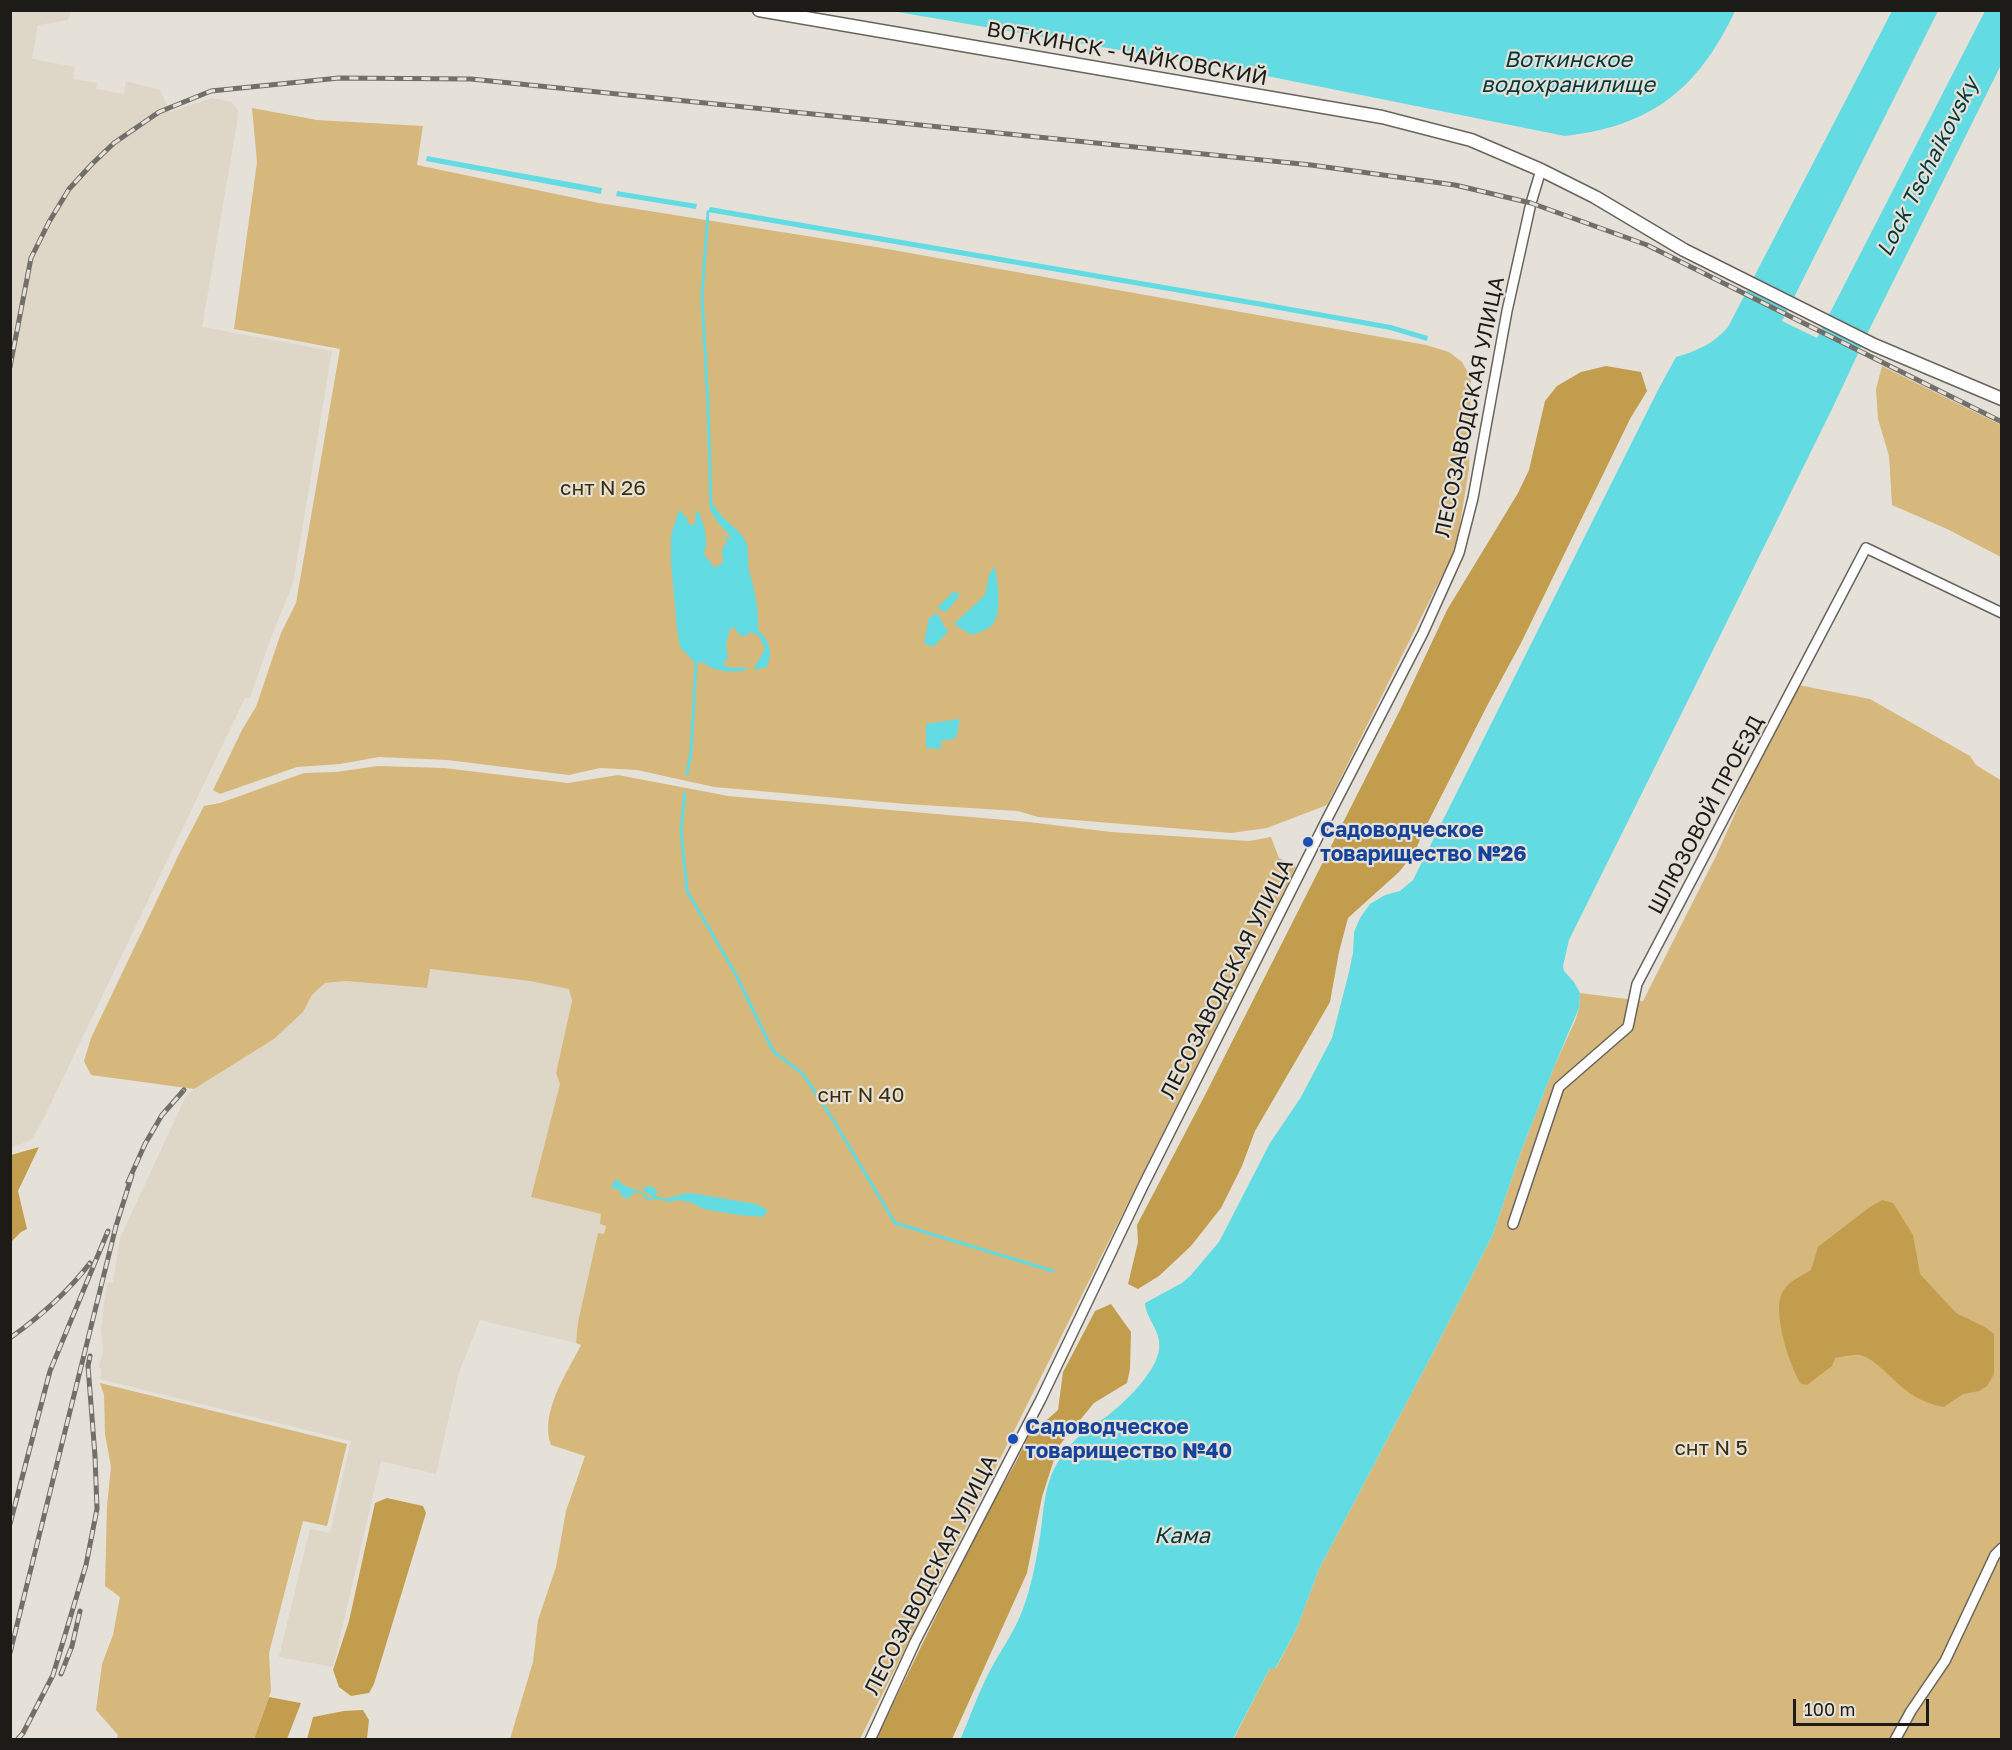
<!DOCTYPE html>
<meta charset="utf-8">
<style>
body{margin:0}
#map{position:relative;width:2012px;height:1750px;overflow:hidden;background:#e5e1d8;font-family:"Golos Text",sans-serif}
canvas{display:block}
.frame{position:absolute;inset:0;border:12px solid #1d1b18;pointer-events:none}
.scale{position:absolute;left:1793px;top:1699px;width:136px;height:27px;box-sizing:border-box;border:3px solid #1d1b18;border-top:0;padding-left:8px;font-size:18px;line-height:21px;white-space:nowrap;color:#1d1b18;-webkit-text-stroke:4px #e5e1d8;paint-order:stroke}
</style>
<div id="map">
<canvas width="2012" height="1750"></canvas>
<div class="frame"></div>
<div class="scale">100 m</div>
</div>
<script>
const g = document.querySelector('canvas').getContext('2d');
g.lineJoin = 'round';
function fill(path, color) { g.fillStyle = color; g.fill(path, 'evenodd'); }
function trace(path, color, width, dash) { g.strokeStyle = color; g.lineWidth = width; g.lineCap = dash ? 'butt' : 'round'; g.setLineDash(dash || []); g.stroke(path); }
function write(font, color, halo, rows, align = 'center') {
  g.font = font + ' "Golos Text",sans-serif'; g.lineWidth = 4.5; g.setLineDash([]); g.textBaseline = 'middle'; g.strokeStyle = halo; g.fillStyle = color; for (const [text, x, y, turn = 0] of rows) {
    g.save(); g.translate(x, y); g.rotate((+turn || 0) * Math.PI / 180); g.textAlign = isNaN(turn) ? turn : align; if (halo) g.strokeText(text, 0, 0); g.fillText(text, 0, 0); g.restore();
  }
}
const built = new Path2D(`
 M11 10 71 11 68 20 38 25 32 59 75 67 73 79 97 83 96 89 124 94 126 81 160 90 170 112 212 98 231 102 238 110 237 123 202 327 332 351 293 583 270 640 250 698H245L40 1126 31 1140 11 1148Z
 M429 969 530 981 570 989 572 1001 556 1072 560 1084 531 1197 602 1214 606 1225 604 1234 598 1233 578 1322 576 1343 480 1320 459 1372 436 1474 381 1461 333 1667 279 1657 310 1529 330 1533 351 1441 100 1379 102 1369 99 1368 103 1350 101 1329 106 1290 108 1282 113 1283 120 1238 186 1096 194 1089 274 1039 303 1012 312 995 325 983 346 981 427 988Z`);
const green = new Path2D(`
 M252 108 317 120 423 126 417 165 599 203 876 247 1426 345 1449 352 1462 362 1471 378 1469 469 1458 536 1451 558 1327 805 1267 828 1231 833 1038 817 1018 811 906 804 714 787 637 770 600 768 569 775 447 760 379 757 340 764 297 767 220 794 213 790 243 728 256 707 281 633 296 603 340 349 234 329 257 162Z
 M1882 366 2001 425V557L1947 529 1892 505 1889 456 1878 419 1876 389Z
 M1798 685 1870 699 1970 756 1976 765 2002 781 2001 1739 1233 1740 1270 1668H1276L1297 1628 1319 1569 1438 1343 1493 1234 1520 1154 1556 1062 1575 1021 1579 1008 1580 993 1643 1001 1716 856 1782 709Z
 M378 766 444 768 568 783 618 775 728 796 1029 822 1111 832 1249 841 1271 837 1279 858 1296 867 860 1739H510L533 1662 538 1620 556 1567 566 1511 585 1456 551 1445C539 1413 567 1373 581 1345L576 1343 578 1322 598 1233 604 1234 606 1226 600 1224 601 1214 531 1197 560 1084 556 1073 572 1001 569 989 530 981 430 969 427 988 346 981 325 983 312 995 303 1012 274 1039 194 1089 91 1075 84 1061 91 1038 180 852 204 806 220 803 304 773 336 772Z
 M100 1383 347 1444 327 1526 303 1521 269 1653 271 1691 254 1739H117L118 1735 96 1710 102 1664 113 1635 120 1597 105 1586 107 1506 111 1467 105 1434 104 1395Z`);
const forest = new Path2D(`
 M1606 366 1641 372 1647 391 1630 419 1521 643 1488 704 1422 834 1415 852 1399 872 1348 918 1339 952 1330 1002 1255 1131 1242 1166 1221 1208 1191 1246 1159 1276 1138 1289 1128 1284 1138 1242 1137 1225 1205 1095 1400 710 1447 610 1518 493 1529 470 1545 401 1557 386 1581 372Z
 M39 1147 18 1191 27 1229 21 1232 11 1242V1155Z
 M1882 1200 1893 1203 1913 1235 1920 1274 1956 1313 1985 1327 1994 1334V1374L1987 1386 1979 1391 1963 1394 1944 1407C1925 1404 1908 1394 1894 1380 1885 1372 1872 1357 1859 1355 1852 1354 1843 1357 1835 1358L1832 1366 1807 1385 1801 1384C1790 1367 1772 1313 1782 1293 1788 1281 1800 1277 1811 1270L1818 1247 1867 1209Z
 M1111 1304 1131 1332 1130 1369 1127 1383 1094 1403 1058 1447 1042 1497 1027 1573 952 1739H876L978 1530 1016 1462 1034 1424 1048 1419 1058 1410 1063 1372 1071 1357 1095 1311Z
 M387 1498 423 1506 426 1513 374 1684 369 1693 351 1696 339 1687 333 1670 349 1621 375 1503Z
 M269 1697 301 1703 287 1739H254Z
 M363 1710 369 1720 367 1739H307L313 1717 344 1711Z`);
const water = new Path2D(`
 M892 11 1735 10V11C1698 89 1652 126 1565 136L1247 72Z
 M1892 11H1938L1782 321 1817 338 1985 11H2001V65L1869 330 1833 407 1711 654 1569 940 1563 966 1564 971 1574 982 1580 993 1579 1008 1556 1062 1520 1154 1493 1234 1438 1343 1319 1569 1297 1628 1275 1669 1270 1668 1233 1739 960 1740C971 1715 980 1688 993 1665 1006 1642 1018 1626 1026 1600 1032 1582 1036 1561 1039 1543 1043 1521 1043 1496 1051 1476 1058 1458 1072 1441 1087 1429 1093 1424 1100 1421 1106 1417 1124 1403 1155 1374 1159 1350 1162 1331 1146 1320 1145 1303L1182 1283 1191 1275 1219 1242 1270 1143 1301 1097 1332 1038 1349 972 1353 953 1354 932 1360 918 1370 904 1385 895 1400 891 1413 880 1658 390 1676 357C1697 351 1713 344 1728 327Z
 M427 156 602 188 601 194 426 161Z
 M617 191 697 204 696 209 616 196Z
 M710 207 1263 302 1391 325 1428 336 1427 341 1390 330 1262 307 708 212Z
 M714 505C721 520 737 526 745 540 750 549 747 563 749 571 755 591 759 610 758 630 770 641 773 652 767 667L753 670 765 649 759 636 749 631V635L740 636 734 627 730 629 726 645 728 657 723 665 732 668 746 667V670C733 673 713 672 703 662L696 664 680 647 677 629 671 562V535L679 510 688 519 687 523 692 525 695 524 696 511H698C704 524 709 541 704 554L715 568 723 562 722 550 727 541 724 537 725 536 729 539 731 537 716 520 709 507Z
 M995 566C997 580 1004 616 990 627 985 630 978 633 972 635L954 624 985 595 989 575Z
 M954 591 960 595 946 612 937 608Z
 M937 613 948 632 933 647 924 643 929 618Z
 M960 719 956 738 941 741V749L926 748V724Z
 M616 1178 623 1185 644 1193 650 1199 652 1197 642 1188 648 1186 655 1188 658 1193 654 1194C666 1204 677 1193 691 1193L756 1204 768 1210 763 1217 738 1215 704 1209 690 1202 678 1200 670 1202 657 1199 646 1200 643 1194 634 1192 628 1199 621 1196 620 1190 611 1188Z`);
const stream = new Path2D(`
 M708 212 702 296 708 404 711 506
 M687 774 691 752 696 664
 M685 793 681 830 687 891 735 973 773 1051 803 1074 835 1123 895 1223 1053 1271`);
const minor = new Path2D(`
 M1513 1224 1559 1087 1628 1027 1637 984 1866 548 2002 613
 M870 1740 915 1642 1041 1399 1143 1186 1326 821 1423 633 1459 553 1473 498 1507 311 1531 203 1541 170
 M1895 1740 1911 1711 1945 1661 1995 1555 2002 1548`);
const major = new Path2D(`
 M759 10 1382 117 1471 140 1541 170 1595 197 1684 250 1874 345 2002 399`);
const rail = new Path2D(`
 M10 367 31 258 49 222 69 189 92 164 114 143 159 112 211 91 339 78 471 79 1311 165 1455 185 1531 203 1647 245 2002 422
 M128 1182 145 1144 162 1115 184 1090
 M10 1338C41 1316 67 1293 90 1263
 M10 1524 50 1371 108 1231
 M10 1653 116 1226 132 1175
 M61 1674 72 1646 80 1611
 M17 1740 23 1733 53 1675 86 1565 97 1509 95 1456 88 1366 90 1356`);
const markers = [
 [1308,842,6,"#1a4fb4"],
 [1013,1439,6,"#1a4fb4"]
];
const streetNames = [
 ["ВОТКИНСК - ЧАЙКОВСКИЙ",1127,54,10],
 ["ЛЕСОЗАВОДСКАЯ УЛИЦА",1470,407,-78],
 ["ШЛЮЗОВОЙ ПРОЕЗД",1706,815,-62],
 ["ЛЕСОЗАВОДСКАЯ УЛИЦА",1227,979,-63],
 ["ЛЕСОЗАВОДСКАЯ УЛИЦА",931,1575,-63]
];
const parkNames = [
 ["снт N 26",603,488],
 ["снт N 40",861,1095],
 ["снт N 5",1711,1448]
];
const transitNames = [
 ["Садоводческое",1320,830],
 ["товарищество №26",1320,854],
 ["Садоводческое",1025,1427],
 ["товарищество №40",1025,1451]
];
const waterNames = [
 ["Воткинское",1568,60],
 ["водохранилище",1568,85],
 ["Lock Tschaikovsky",1928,167,-63],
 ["Кама",1182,1536]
];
fill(built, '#ded6c6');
fill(green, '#d6b87c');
fill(forest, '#c29d4d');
fill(water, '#63dbe2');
trace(stream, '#63dbe2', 3);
trace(minor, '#68645d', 12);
trace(major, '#68645d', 15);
trace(minor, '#fff', 9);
trace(major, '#fff', 12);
trace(rail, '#726f6a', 5);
trace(rail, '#e5e1d8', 3, [9]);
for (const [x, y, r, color] of markers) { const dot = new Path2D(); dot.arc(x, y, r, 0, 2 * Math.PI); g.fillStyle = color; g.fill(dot); trace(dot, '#e5e1d8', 2); }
write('21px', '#1d1b18', '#e5e1d8', streetNames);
write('21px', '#3d2e0a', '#e5e1d8', parkNames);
write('bold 21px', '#164399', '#e5e1d8', transitNames, 'left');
write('italic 22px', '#00393c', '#e5e1d8', waterNames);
</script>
